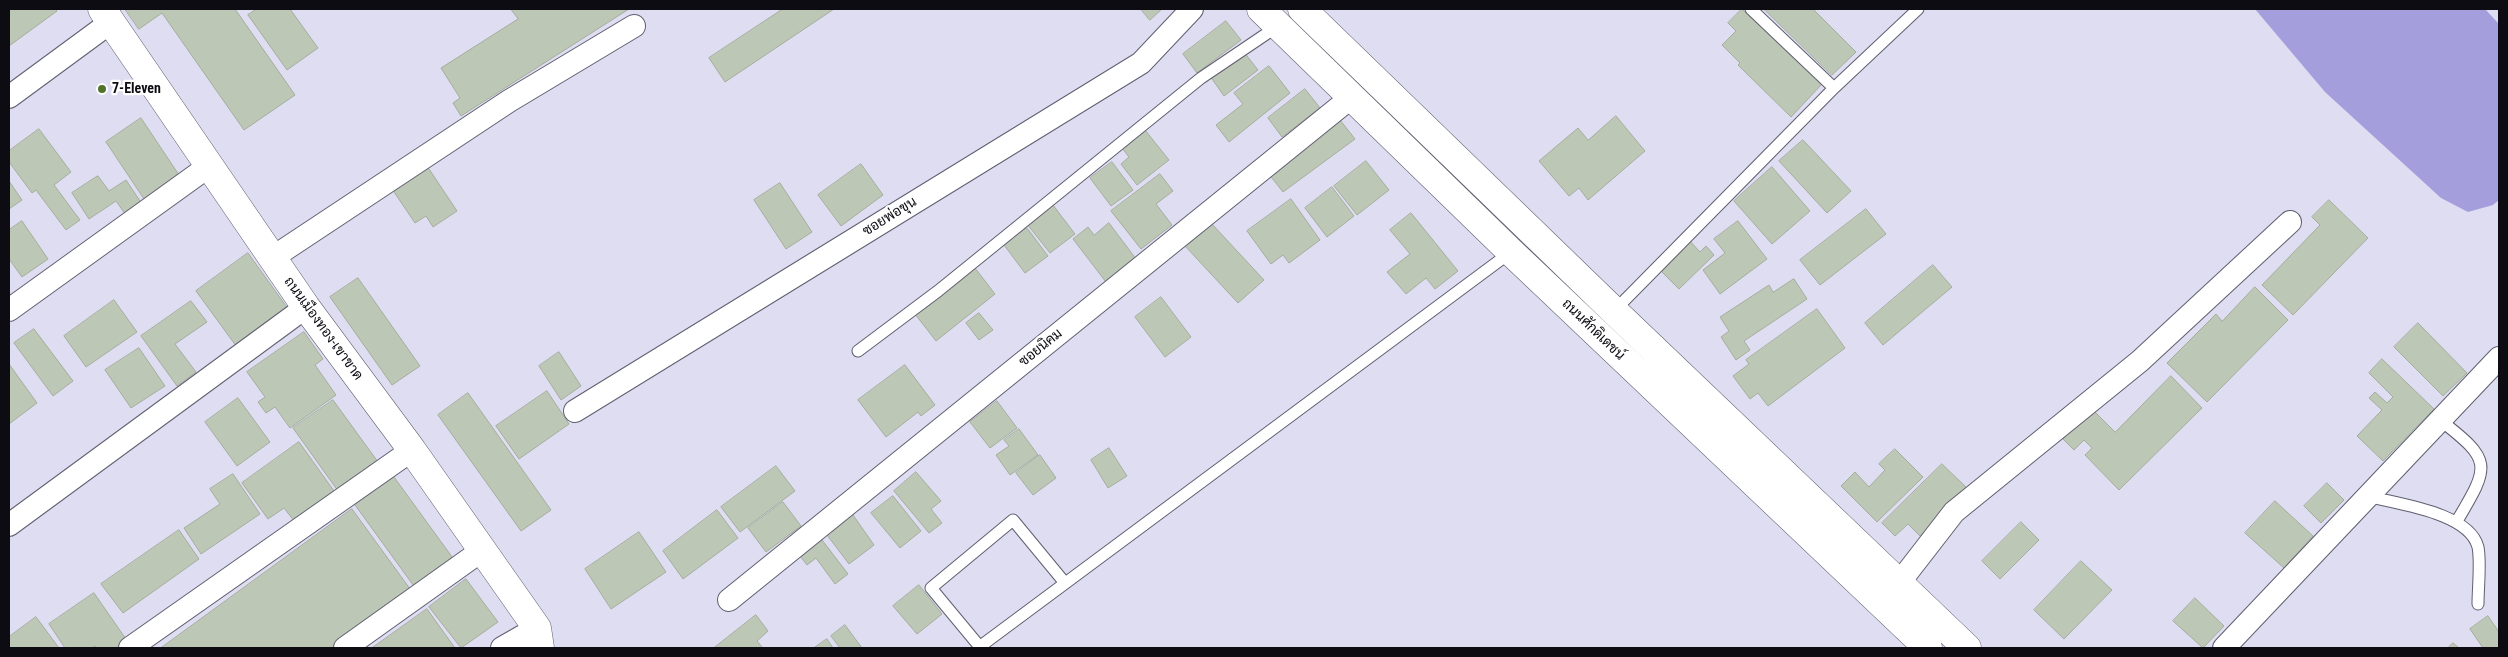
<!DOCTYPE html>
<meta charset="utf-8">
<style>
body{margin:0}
#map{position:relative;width:2508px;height:657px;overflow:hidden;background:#deddf1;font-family:"Roboto Condensed",sans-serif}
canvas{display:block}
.frame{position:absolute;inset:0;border:10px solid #0c0c12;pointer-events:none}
</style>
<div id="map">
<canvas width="2508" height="657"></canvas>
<div class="frame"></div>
</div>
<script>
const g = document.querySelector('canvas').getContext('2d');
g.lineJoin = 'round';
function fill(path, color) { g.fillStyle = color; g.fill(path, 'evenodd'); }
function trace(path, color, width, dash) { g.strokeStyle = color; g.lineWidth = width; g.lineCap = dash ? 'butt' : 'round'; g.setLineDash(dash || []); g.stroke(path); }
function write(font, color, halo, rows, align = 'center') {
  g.font = font + ' "Roboto Condensed",Sarabun,sans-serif'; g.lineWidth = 4.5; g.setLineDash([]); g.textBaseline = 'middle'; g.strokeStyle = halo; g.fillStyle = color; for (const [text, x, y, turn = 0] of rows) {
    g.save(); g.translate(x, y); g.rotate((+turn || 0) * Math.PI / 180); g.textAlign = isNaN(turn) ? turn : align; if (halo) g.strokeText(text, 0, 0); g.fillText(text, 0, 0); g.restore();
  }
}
const water = new Path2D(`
 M2255 9H2485L2499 24V200L2493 205 2468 212 2441 198 2325 92Z`);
const building = new Path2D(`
 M9 9H55L57 11 9 46Z
 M125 9H235L295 95 244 130 162 13 139 29Z
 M257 9H290L318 48 287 70 248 15Z
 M511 9H629L461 116 453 103 460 98 441 68 518 19Z
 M783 9H834L725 82 709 58Z
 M1141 9H1162L1150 20Z
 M1742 9 1822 84 1791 117 1738 65 1740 63 1722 45 1736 31 1728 23Z
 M1764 9H1813L1856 52 1832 75Z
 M1226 21 1241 40 1197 73 1183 54Z
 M1243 51 1258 70 1224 96 1210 76Z
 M1269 66 1290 93 1229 142 1216 125 1243 104 1234 93Z
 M1305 89 1320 108 1282 137 1268 118Z
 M1616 116 1645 151 1588 200 1579 188 1569 196 1539 161 1578 128 1588 140Z
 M141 118 179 175 144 199 106 142Z
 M1340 120 1355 139 1283 192 1268 173Z
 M39 129 71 172 54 185 80 220 66 230 36 190 32 193 9 162V151Z
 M1145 130 1169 160 1137 185 1121 164 1129 157 1122 148Z
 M1803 140 1851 191 1827 213 1779 161Z
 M1366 161 1389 190 1357 215 1334 186Z
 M1112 162 1133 190 1111 206 1090 178Z
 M425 163 457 211 433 227 426 216 415 223 390 186Z
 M861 164 883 195 841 226 818 195Z
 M1772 167 1810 211 1772 244 1734 201Z
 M1160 174 1173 191 1156 204 1172 225 1141 249 1111 211Z
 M98 176 109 191 126 180 144 207 128 218 116 201 89 219 72 193Z
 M9 181 22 200 9 209Z
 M780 183 812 232 786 249 754 200Z
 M1332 187 1354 216 1327 237 1305 208Z
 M1291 199 1320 240 1289 263 1283 255 1271 264 1247 231Z
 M2329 200 2368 238 2293 315 2262 285 2320 225 2312 217Z
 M1053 205 1075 234 1050 253 1027 224Z
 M1866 209 1886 234 1820 285 1800 260Z
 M1411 213 1458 271 1435 289 1426 278 1406 294 1387 272 1410 254 1390 230Z
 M22 221 48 259 22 277 9 259V230Z
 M1738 221 1767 259 1720 294 1703 270 1725 253 1714 239Z
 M1109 223 1136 259 1106 282 1073 239 1088 227 1094 235Z
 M1211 223 1264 280 1238 303 1186 247Z
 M1027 228 1048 256 1025 273 1004 245Z
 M1689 240 1700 252 1706 246 1714 255 1679 289 1659 269Z
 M248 253 291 313 239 350 196 291Z
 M1933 265 1952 287 1883 345 1865 323Z
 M975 268 995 294 936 341 915 314Z
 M358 278 420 366 392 385 330 297Z
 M1794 279 1807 299 1744 341 1750 350 1736 360 1721 337 1729 331 1720 317 1769 285 1773 292Z
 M2255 287 2288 320 2207 402 2167 363 2216 314 2222 321Z
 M1161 297 1191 337 1165 357 1135 317Z
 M114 300 137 332 86 367 64 336Z
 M191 301 207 322 175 344 196 372 177 386 141 336Z
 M1817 309 1845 348 1768 406 1758 393 1750 399 1733 376 1749 364 1746 360Z
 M979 313 993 330 979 340 966 323Z
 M2418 323 2467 373 2443 396 2394 347Z
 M34 329 73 381 53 396 14 343Z
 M304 332 323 359 315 365 336 395 290 428 275 407 266 413 258 402 265 397 247 372Z
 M139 348 165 386 131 408 105 370Z
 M559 352 581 386 561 400 539 366Z
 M2382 359 2434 409 2383 461 2357 436 2382 410 2369 398 2375 392 2387 403 2393 397 2369 373Z
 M9 364 37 403 9 424Z
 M905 365 935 405 921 416 918 412 886 437 858 400Z
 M2171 376 2202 408 2119 490 2085 455 2092 448 2084 440 2074 450 2063 439 2092 409 2115 432Z
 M547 391 569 424 519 459 496 426Z
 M468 393 551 510 521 531 438 415Z
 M238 398 270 442 237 466 205 422Z
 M333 400 378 462 338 491 293 428Z
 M997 401 1017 428 990 448 970 422Z
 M1019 429 1038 455 1010 475 996 455 1009 446 1004 440Z
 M299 442 334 491 295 522 284 508 268 519 242 483Z
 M1109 448 1127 476 1108 488 1091 460Z
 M1895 449 1923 477 1877 522 1841 486 1855 472 1869 487 1885 470 1879 464Z
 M1040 455 1056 478 1033 495 1016 473Z
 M1942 464 1968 489 1920 536 1908 524 1895 536 1882 523Z
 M776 466 795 491 740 532 721 507Z
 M916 472 941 501 931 509 942 523 929 533 894 491Z
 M233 474 260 514 201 554 184 528 220 504 210 489Z
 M394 477 455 561 416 589 355 505Z
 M2327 483 2344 500 2321 523 2304 506Z
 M893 496 921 531 900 548 871 513Z
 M2275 501 2313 536 2284 568 2245 533Z
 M783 502 801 526 766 552 748 528Z
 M352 509 413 593 335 648H161Z
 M717 510 738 538 683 579 663 551Z
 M853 515 874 545 849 564 827 535Z
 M2021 522 2039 540 2000 579 1982 561Z
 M179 530 199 559 123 613 101 584Z
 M639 532 666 572 611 609 585 569Z
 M819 536 848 574 835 584 816 558 807 565 797 552Z
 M2081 561 2112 590 2064 639 2034 610Z
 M466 579 498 622 461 648 429 607Z
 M919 585 942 614 917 634 893 606Z
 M94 593 128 642 119 648H97L95 646 91 648H65L49 624Z
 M2195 598 2224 626 2203 648 2173 621Z
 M427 609 455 648H372Z
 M756 615 768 631 757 641 763 648H714Z
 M2488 616 2499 632V648H2483L2470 629Z
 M36 617 59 648H9V637Z
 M845 625 862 648H840L831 636Z
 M827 639 833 648H814Z
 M2453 643 2459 648H2448Z`);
const service = new Path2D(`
 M1751 9 1834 88
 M1614 311 1834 88 1918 9
 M858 351 938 291 1201 78 1278 26
 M2440 420C2493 461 2490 465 2457 521
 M2367 496C2396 504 2469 512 2478 547 2481 562 2478 588 2478 604
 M980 647 931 588 1013 520 1065 583
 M978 648 1511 252`);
const minor = new Path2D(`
 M9 97 111 22
 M272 258 509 101 634 26
 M9 310 209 166
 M575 411 1141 63 1192 9
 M9 525 306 307
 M1899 583 1954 512 2140 361 2290 222
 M729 600 1353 96
 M130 648 412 450
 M345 648 481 551
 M502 648 537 628
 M2224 648 2499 358`);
const tertiary = new Path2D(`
 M102 9 306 307 412 450 537 628 540 648`);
const secondary = new Path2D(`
 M1261 9 1511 252 1928 648
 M1302 9 1614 311 1967 648`);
const markers = [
 [102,89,5,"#50722a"]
];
const poiNames = [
 ["7-Eleven",112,89]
];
const streetNames = [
 ["ซอยพ่อขุน",890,217,-32],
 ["ถนนเมืองทอง-เขาขาด",323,329,54],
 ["ถนนศักดิเดชน์",1593,330,44],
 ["ซอยนิคม",1041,348,-39]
];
fill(water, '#a49edc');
fill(building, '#bdc7b5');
trace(building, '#a4ad9c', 1);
trace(service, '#605f70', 13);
trace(minor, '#605f70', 24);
trace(tertiary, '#605f70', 29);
trace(secondary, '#605f70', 29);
trace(service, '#fff', 11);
trace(minor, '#fff', 22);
trace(tertiary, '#fff', 28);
trace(secondary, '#fff', 28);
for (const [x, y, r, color] of markers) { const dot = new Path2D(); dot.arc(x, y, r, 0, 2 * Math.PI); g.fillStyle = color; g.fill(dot); trace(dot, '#fff', 2); }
write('bold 14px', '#0c0c12', '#fff', poiNames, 'left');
write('14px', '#0c0c12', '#fff', streetNames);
</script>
